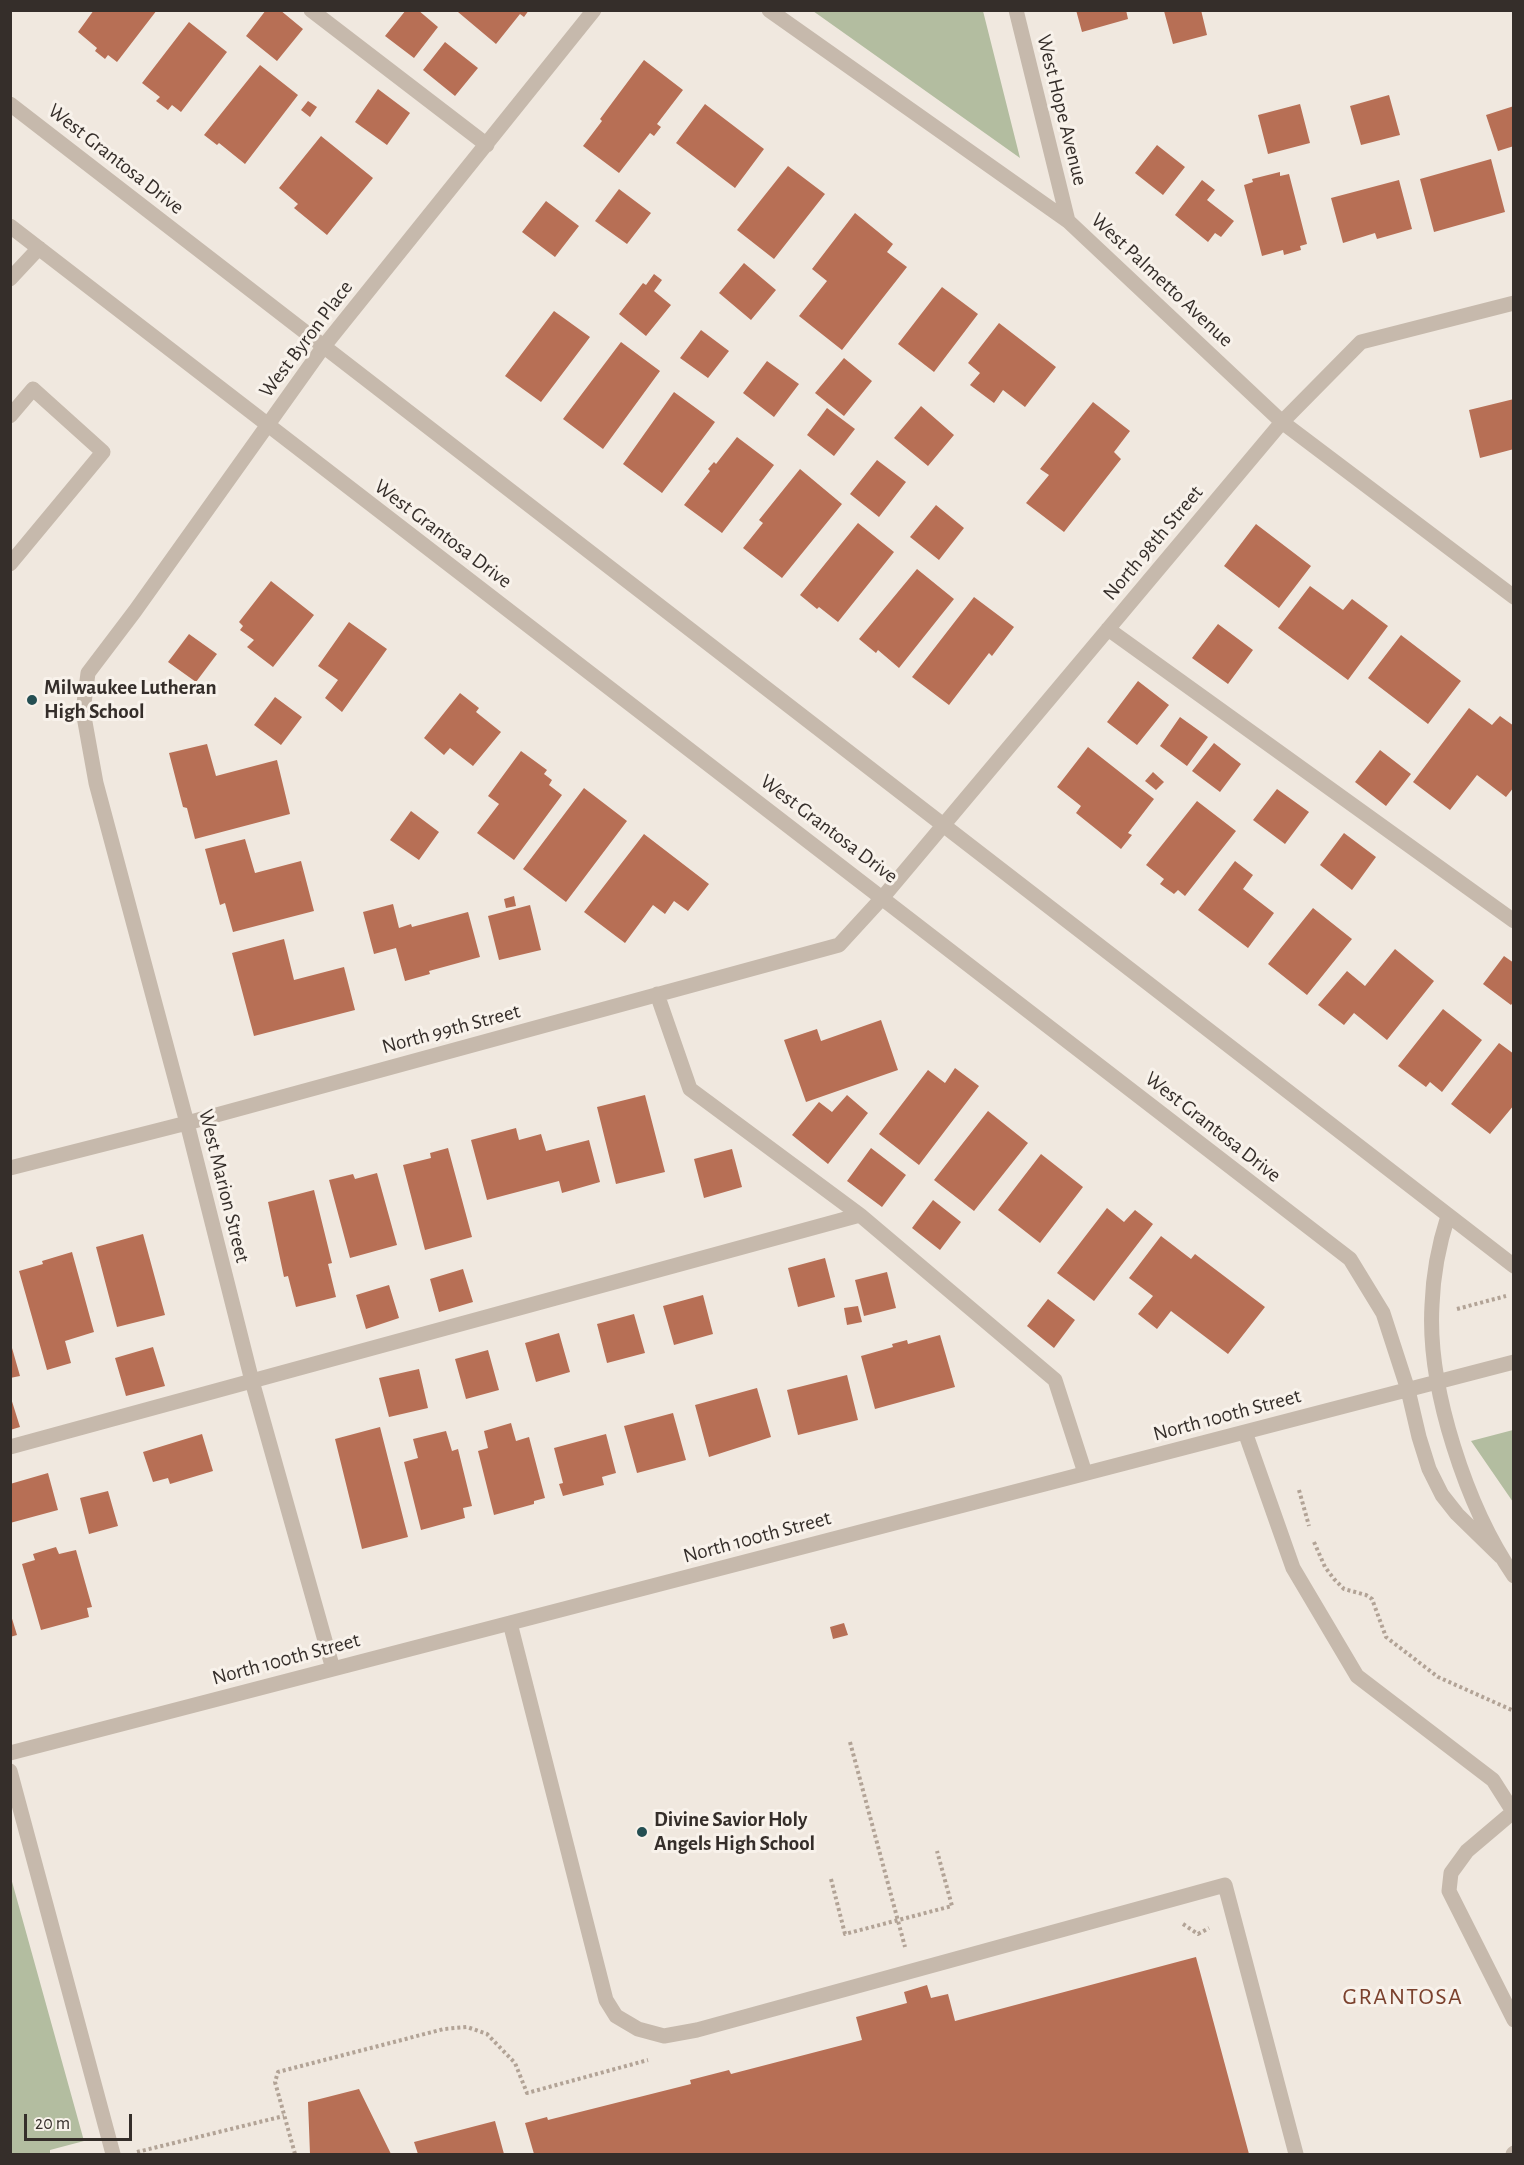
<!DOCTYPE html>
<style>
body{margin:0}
#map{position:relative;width:1524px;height:2165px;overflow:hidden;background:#f0e8df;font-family:"Alegreya Sans",sans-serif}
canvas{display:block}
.frame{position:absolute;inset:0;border:12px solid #352e2a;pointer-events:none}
.scale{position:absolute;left:24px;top:2114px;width:108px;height:27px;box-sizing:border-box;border:3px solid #352e2a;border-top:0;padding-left:8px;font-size:18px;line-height:21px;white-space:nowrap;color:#352e2a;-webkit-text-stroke:4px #f8f2eb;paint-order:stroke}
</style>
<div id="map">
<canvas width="1524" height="2165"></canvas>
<div class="frame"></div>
<div class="scale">20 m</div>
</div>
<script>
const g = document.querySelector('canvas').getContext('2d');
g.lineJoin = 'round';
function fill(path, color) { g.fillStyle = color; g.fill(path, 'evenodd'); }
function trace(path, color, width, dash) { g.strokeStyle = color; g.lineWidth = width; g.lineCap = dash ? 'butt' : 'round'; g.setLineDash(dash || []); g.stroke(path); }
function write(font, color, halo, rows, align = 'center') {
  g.font = font + ' "Alegreya Sans",sans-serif'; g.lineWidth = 6; g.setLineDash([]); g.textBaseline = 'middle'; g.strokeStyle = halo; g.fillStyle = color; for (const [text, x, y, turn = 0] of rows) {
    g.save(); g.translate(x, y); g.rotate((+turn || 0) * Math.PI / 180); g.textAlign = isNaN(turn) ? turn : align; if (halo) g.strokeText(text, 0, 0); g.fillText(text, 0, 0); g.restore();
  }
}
const green = new Path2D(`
 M813 11H983L1020 158Z
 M1513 1430H1514L1513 1502 1471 1441Z
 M11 1878 84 2141 50 2150V2154H11Z`);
const building = new Path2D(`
 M94 10H157L117 62 108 55 105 59 95 51 97 48 78 32Z
 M266 10H280L303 29 277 61 246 36Z
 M406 10H418L438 27 414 58 385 36Z
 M459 10H529L524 17 520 14 496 44 458 12Z
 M1076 10H1126L1128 19 1082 32Z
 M1201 10 1207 35 1173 44 1164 11Z
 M189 22 227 52 181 112 172 105 168 110 156 101 160 97 142 83Z
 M445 42 478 68 455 96 423 70Z
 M644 60 683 90 657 124 661 127 654 136 650 133 619 173 583 146 602 121 600 119Z
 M260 65 298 95 245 164 219 143 217 145 204 135Z
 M378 89 410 113 387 145 355 122Z
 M1389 95 1400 135 1361 145 1350 106Z
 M308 101 317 107 310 117 301 110Z
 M705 104 764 149 735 188 676 143Z
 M1300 104 1310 143 1268 154 1258 115Z
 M1514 106V146L1498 151 1486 115Z
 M321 136 373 178 327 235 294 208 298 204 279 188Z
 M1157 145 1185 167 1163 195 1135 173Z
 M1491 159 1505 212 1434 232 1420 179Z
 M788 166 825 194 774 259 737 230Z
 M1280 172V176L1289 174 1307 244 1300 246 1301 250 1284 255 1283 250 1262 256 1244 185 1253 182 1252 179Z
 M1202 180 1215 190 1207 200 1234 221 1221 237 1215 233 1208 242 1175 215Z
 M1399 180 1412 229 1377 239 1375 233 1343 243 1331 198Z
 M619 189 651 213 627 244 595 221Z
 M546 201 579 226 555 257 522 232Z
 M855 213 893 244 887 252 907 267 842 350 799 316 827 281 812 269Z
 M744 263 776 290 751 320 719 293Z
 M654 274 662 280 654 291 671 305 646 336 619 314 643 283 646 285Z
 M942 287 978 314 934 372 898 344Z
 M554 311 590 337 541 402 505 376Z
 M999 323 1056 367 1025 407 1003 390 994 403 970 385 980 373 968 363Z
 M701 330 729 351 708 378 680 358Z
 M621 342 660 371 603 449 563 419Z
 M844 358 872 381 844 416 815 393Z
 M767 361 799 384 774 417 743 393Z
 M674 392 715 422 662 493 623 464Z
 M1514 399V449L1480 458 1469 410Z
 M1093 402 1130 431 1114 452 1121 459 1064 532 1026 503 1049 475 1040 469Z
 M921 406 954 435 928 466 894 438Z
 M827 408 855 429 834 456 807 435Z
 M737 437 774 465 722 533 684 505 710 471 708 469 714 462 716 464Z
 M877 460 906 482 879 517 850 494Z
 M800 469 842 504 782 578 743 548 763 523 759 520Z
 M936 505 964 528 939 560 910 537Z
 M858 523 894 552 838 622 819 607 817 609 800 595Z
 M1256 524 1311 566 1279 608 1224 566Z
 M917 569 954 599 899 668 878 650 876 653 859 639Z
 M271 581 314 615 273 667 247 647 254 640 240 630 243 626 239 622Z
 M1310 586 1343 610 1352 599 1388 626 1348 680 1278 628Z
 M974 597 1014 627 992 656 989 653 949 705 912 677Z
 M349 622 387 649 342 712 325 698 338 680 318 666Z
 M1218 624 1253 650 1228 684 1192 658Z
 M189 634 217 654 196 682 168 662Z
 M1401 635 1461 681 1428 724 1368 678Z
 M1138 681 1169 705 1137 745 1107 722Z
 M460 693 479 708 476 712 501 732 473 766 450 748 444 755 424 738Z
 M275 697 302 717 281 745 254 725Z
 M1469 708 1492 725 1500 716 1514 726V787L1506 797 1477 775 1450 810 1413 782Z
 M1180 717 1208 737 1187 766 1160 746Z
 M1214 743 1241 764 1220 792 1192 771Z
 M207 744 216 776 277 760 290 814 195 839 187 808 183 807 169 753Z
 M1088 747 1154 799 1128 833 1132 835 1121 849 1076 813 1081 806 1057 787Z
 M1380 750 1411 774 1386 806 1355 782Z
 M521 751 547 770 544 774 552 780 549 785 562 795 514 860 477 833 499 804 488 796Z
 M1153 772 1164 782 1156 790 1145 781Z
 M584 788 627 821 566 902 523 869Z
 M1277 789 1309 812 1285 844 1253 820Z
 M1197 801 1236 831 1185 896 1178 890 1174 894 1160 884 1164 879 1146 865Z
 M411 811 439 832 419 860 390 840Z
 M1344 833 1376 857 1352 890 1320 865Z
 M644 834 709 884 688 911 674 901 665 914 653 905 625 943 584 912Z
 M245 839 255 873 301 861 314 911 233 932 225 903 220 905 205 849Z
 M1235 861 1253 875 1243 889 1274 913 1248 948 1198 910Z
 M514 896 516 906 506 908 504 899Z
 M393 904 399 928 411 924 412 927 468 912 480 957 429 971 430 974 405 981 396 948 374 954 363 912Z
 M530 905 541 950 499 960 488 916Z
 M1313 908 1352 939 1307 995 1268 964Z
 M284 939 294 980 344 967 355 1010 254 1036 232 953Z
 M1395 949 1434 981 1387 1040 1354 1013 1344 1025 1318 1005 1347 971 1365 986Z
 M1504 956 1514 963V1001L1511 1005 1483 984Z
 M1443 1009 1482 1040 1442 1092 1430 1082 1426 1087 1398 1066Z
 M881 1020 898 1070 806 1102 784 1040 817 1029 821 1041Z
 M1499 1043 1514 1054V1105L1490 1134 1451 1104Z
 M955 1068 979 1086 919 1165 879 1134 928 1070 945 1083Z
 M645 1095 665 1172 616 1184 597 1107Z
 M847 1095 868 1113 828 1164 792 1135 819 1102 832 1112Z
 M988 1111 1028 1143 974 1211 934 1180Z
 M516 1128 519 1140 541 1134 546 1151 589 1140 600 1182 562 1193 559 1181 487 1200 471 1140Z
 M448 1148 472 1237 425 1250 403 1165 431 1158 430 1153Z
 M871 1148 906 1175 882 1207 847 1181Z
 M732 1149 742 1187 704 1198 694 1159Z
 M1041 1154 1083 1187 1040 1243 998 1210Z
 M377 1173 397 1245 350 1258 329 1180 353 1174 355 1179Z
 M314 1190 332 1263 328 1264 336 1297 296 1307 288 1276 284 1277 268 1202Z
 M933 1200 961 1222 940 1250 912 1228Z
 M1107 1208 1124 1222 1135 1210 1153 1224 1094 1301 1057 1273Z
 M143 1234 165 1315 117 1327 96 1247Z
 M1161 1236 1191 1259 1195 1254 1265 1307 1228 1354 1171 1311 1157 1329 1138 1314 1153 1296 1129 1278Z
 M72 1252 94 1332 65 1341 71 1363 47 1370 19 1271 43 1264 42 1261Z
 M825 1258 835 1297 798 1307 788 1268Z
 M463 1269 473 1302 439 1312 430 1279Z
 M887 1272 896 1308 864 1316 855 1280Z
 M389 1285 399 1318 366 1329 356 1295Z
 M703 1295 713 1334 674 1345 663 1306Z
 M1048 1299 1075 1320 1054 1348 1027 1326Z
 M858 1306 862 1322 847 1325 844 1308Z
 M634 1314 645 1353 607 1363 597 1324Z
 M559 1333 570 1372 536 1382 525 1343Z
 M940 1335 955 1387 875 1409 861 1356 893 1347 892 1344 907 1340 908 1344Z
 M10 1341 20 1376 10 1378Z
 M153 1347 165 1386 126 1396 115 1358Z
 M488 1350 499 1390 466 1399 455 1359Z
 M419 1369 428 1408 389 1417 379 1378Z
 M847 1375 858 1420 798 1435 787 1390Z
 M757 1388 771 1437 709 1457 695 1405Z
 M10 1395 20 1427 10 1430Z
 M673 1413 686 1460 637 1473 624 1426Z
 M511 1423 516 1441 529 1437 545 1498 534 1501V1504L494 1515 478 1451 488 1448 484 1431Z
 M380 1427 408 1537 362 1549 335 1439Z
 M446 1431 452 1451 458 1449 472 1506 463 1508 465 1518 421 1530 404 1462 418 1458 413 1439Z
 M202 1434 213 1471 170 1484 168 1478 153 1482 143 1452Z
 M606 1434 616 1473 602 1477 604 1485 563 1496 559 1484 563 1483 554 1448Z
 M48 1473 58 1510 10 1523V1484Z
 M108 1491 118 1526 89 1534 80 1498Z
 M56 1547 59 1554 76 1550 92 1607 87 1608 89 1617 41 1630 22 1564 35 1560 33 1554Z
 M10 1612 17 1635 10 1637Z
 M844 1623 848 1635 833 1639 830 1627Z
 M1196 1957 1249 2154H534L525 2123 547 2117 548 2120 691 2084 690 2080 729 2070 731 2074 862 2040 856 2017 907 2003 904 1992 927 1985 931 1998 948 1994 955 2021Z
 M359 2089 391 2154H310L308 2102Z
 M495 2121 504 2154H418L414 2142Z`);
const path = new Path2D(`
 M1457 1309 1506 1296
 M1299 1490 1309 1526
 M1314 1542 1325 1567 1334 1579 1344 1589 1366 1595 1372 1599 1386 1637 1438 1677 1514 1711
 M850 1742 905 1947
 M831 1879 845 1934 952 1906 937 1851
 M1183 1924 1198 1934 1209 1928
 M137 2152 284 2116
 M295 2154 275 2082 278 2072 444 2029 467 2027 487 2034 515 2063 527 2093 648 2060`);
const minor = new Path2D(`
 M311 10 487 145
 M769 10 1068 221 1282 422 1514 597
 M1016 10 1068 221
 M10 104 1514 1266
 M10 226C456 572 905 913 1350 1259L1383 1313 1408 1390 1419 1437 1429 1469 1442 1495 1457 1514 1501 1557
 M10 279 39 248
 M10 416 33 389 103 452 10 564
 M1108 629 1514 921
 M657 994 690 1089 860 1215 1055 1380 1085 1473
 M10 1168 187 1123 839 945 883 897 1282 422 1361 342 1514 303
 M1448 1216C1439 1244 1433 1275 1432 1305 1427 1388 1467 1508 1514 1576
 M1245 1432 1293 1568 1357 1676 1493 1780 1514 1813
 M10 1447 860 1215
 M510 1623 606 2000 616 2016 638 2029 664 2036 697 2030 1225 1885 1296 2154
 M333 1669 252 1381 187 1123 96 783 83 711 88 673 135 611 324 346 594 10
 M10 1753 1514 1362
 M10 1771 113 2154
 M1513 1812 1467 1851 1451 1873 1449 1891 1514 2020
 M1513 2154 1514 2153`);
const markers = [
 [32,700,6,"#244e52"],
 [642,1832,6,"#244e52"]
];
const streetNames = [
 ["West Hope Avenue",1062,110,76],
 ["West Grantosa Drive",116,159,38],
 ["West Palmetto Avenue",1162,280,43],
 ["West Byron Place",306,339,-53],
 ["West Grantosa Drive",443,534,37],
 ["North 98th Street",1153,543,-50],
 ["West Grantosa Drive",829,829,37],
 ["North 99th Street",451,1029,-15],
 ["West Grantosa Drive",1213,1127,38],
 ["West Marion Street",224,1186,76],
 ["North 100th Street",1227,1415,-15],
 ["North 100th Street",757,1537,-15],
 ["North 100th Street",286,1659,-15]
];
const poiNames = [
 ["Milwaukee Lutheran",44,688],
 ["High School",44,712],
 ["Divine Savior Holy",654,1820],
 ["Angels High School",654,1844]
];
const quarterNames = [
 ["GRANTOSA",1403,1997]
];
fill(green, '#b3bda0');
fill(building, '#b76f55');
trace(path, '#b2a396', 4, [3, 3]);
trace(minor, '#c6b9ac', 15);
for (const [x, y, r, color] of markers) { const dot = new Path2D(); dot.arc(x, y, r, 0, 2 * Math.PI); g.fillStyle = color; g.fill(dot); trace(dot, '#f8f2eb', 2); }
write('21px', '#352e2a', '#f8f2eb', streetNames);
write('bold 21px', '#352e2a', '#f8f2eb', poiNames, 'left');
g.letterSpacing = '1.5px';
write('24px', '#7b412d', '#f8f2eb', quarterNames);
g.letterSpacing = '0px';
</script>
